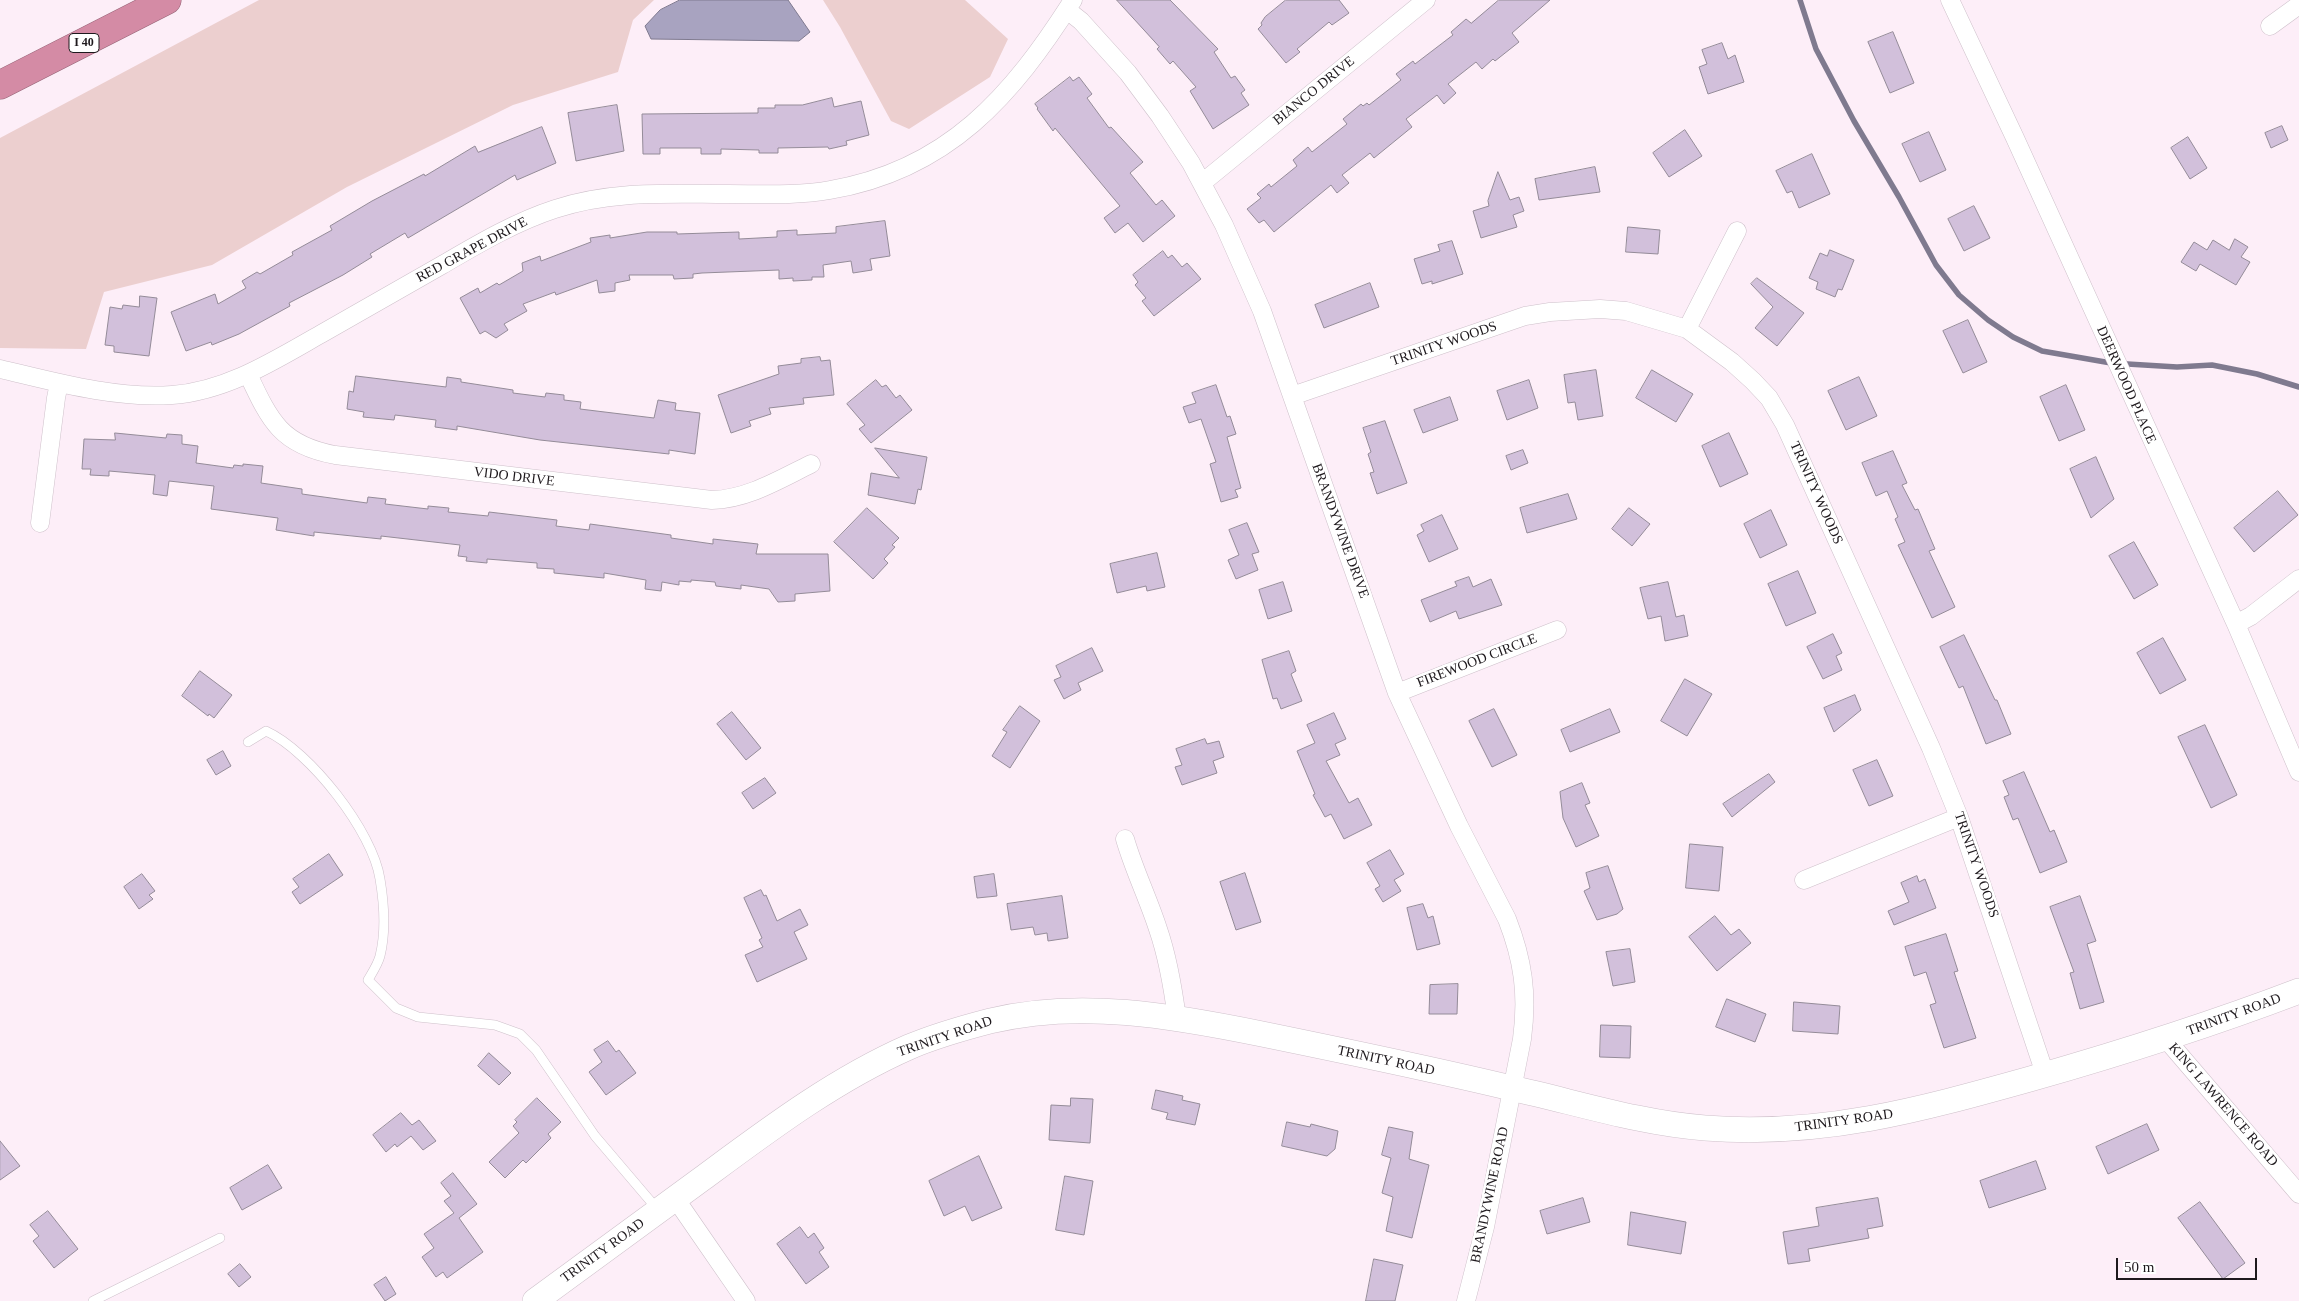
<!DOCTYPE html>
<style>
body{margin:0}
#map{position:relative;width:2299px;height:1301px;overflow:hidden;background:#fdeef8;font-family:"Times New Roman",serif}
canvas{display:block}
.scale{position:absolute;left:2116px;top:1258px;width:141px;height:22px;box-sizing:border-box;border:2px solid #1e191d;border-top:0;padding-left:6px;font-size:15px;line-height:18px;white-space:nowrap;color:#1e191d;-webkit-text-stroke:4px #fff;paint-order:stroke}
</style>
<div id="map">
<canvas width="2299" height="1301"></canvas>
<div class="scale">50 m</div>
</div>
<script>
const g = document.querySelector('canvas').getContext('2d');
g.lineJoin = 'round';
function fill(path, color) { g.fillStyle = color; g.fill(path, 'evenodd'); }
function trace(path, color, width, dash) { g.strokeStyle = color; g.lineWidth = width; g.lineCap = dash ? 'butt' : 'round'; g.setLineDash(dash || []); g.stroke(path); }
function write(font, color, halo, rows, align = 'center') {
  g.font = font + ' "Times New Roman",serif'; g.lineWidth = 5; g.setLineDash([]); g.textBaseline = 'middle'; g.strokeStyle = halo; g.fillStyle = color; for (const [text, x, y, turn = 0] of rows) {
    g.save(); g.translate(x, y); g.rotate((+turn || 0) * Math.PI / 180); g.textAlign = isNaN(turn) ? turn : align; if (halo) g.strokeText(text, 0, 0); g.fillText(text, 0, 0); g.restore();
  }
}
const green = new Path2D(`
 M259 0H654L633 20 618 72 513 105 347 187 212 265 104 292 86 349 0 348V138Z
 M823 0H965L1008 39 990 77 909 129 891 121 840 27Z`);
const water = new Path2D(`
 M680 0H788L810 32 799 41 651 39 645 26 660 10Z`);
const stream = new Path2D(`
 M1800 0 1816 49 1854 121 1899 197 1936 265 1959 295 1988 320 2013 337 2042 351 2111 363 2177 367 2212 365 2257 374 2299 387`);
const building = new Path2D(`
 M1117 0H1170L1218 49 1214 52 1231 78 1235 76 1245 90 1241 93 1249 105 1213 129 1190 91 1196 87 1173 61 1170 64 1157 49 1159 47Z
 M1286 0H1339L1349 13 1332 25 1329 22 1297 49 1300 52 1286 63 1258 29 1262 25 1261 23 1265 17Z
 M1499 0H1550L1512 33 1519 42 1495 61 1493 59 1482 69 1476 62 1448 84 1456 93 1444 104 1437 95 1406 119 1412 127 1374 158 1370 153 1342 175 1349 183 1337 193 1331 185 1274 232 1264 220 1259 223 1247 209 1261 198 1257 194 1269 184 1271 187 1297 166 1293 160 1308 147 1312 152 1347 124 1343 119 1361 104 1363 106 1367 103 1369 105 1401 80 1396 74 1413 61 1415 64 1453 35 1451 32 1466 19 1471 23Z
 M1893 32 1914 83 1890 93 1868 42Z
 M1722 43 1728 59 1735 55 1744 82 1708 94 1699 67 1707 64 1702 50Z
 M1070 77 1073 81 1079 77 1092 94 1087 98 1109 128 1111 127 1143 162 1130 173 1156 205 1162 200 1175 216 1143 242 1128 223 1115 233 1104 218 1120 206 1055 128 1053 131 1037 109 1038 108 1035 104Z
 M832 98 834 107 861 101 869 135 846 141 847 145 829 149 828 147 778 148V153H759V150L721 149V154H701V148H660V154H643L642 114 758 113V108H775V105H802Z
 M617 105 624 151 576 161 568 113Z
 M2282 126 2288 140 2271 148 2265 133Z
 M542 127 556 163 517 180 515 175 408 238 405 233 370 254 372 257 343 275 289 303 290 306 239 334 212 345 211 342 186 351 171 312 215 294 218 304 246 288 242 281 257 272 260 274 293 255 292 252 332 230 330 226 372 201 424 174 425 176 475 146 478 152Z
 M1685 130 1702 156 1669 177 1653 153Z
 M1929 132 1946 170 1920 182 1902 144Z
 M2188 137 2207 168 2190 179 2171 148Z
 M1812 154 1830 194 1799 208 1792 191 1787 193 1776 171Z
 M1595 167 1600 192 1539 200 1535 179Z
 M1498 172 1510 200 1519 197 1524 211 1513 215 1517 227 1481 238 1473 211 1489 206 1488 201Z
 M1974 206 1990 238 1964 251 1948 219Z
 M885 221 890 256 870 259 872 270 853 273 851 261 823 265 824 277H812V280L793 281V278L779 279V270L702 273 693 274V278L674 279 673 275H629L630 280 615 283V291L599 293 597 280 556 295 555 292 523 304 527 311 504 324 508 330 496 338 485 331 480 334 460 298 478 288 480 293 497 283 499 285 523 271 522 263 540 256 541 261 591 242 590 238 610 235V238L647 232H677V234L739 232V239L777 237V231L797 230V235L836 233V227Z
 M1628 227 1660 230 1658 254 1626 252Z
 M2235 239 2248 247 2241 257 2250 262 2236 285 2200 264 2196 271 2181 262 2194 242 2207 250 2213 240 2229 250Z
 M1452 241 1463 274 1432 284V281L1422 284 1414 259 1440 251 1438 245Z
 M1830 250 1854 260 1842 290 1838 289 1835 297 1816 289 1818 282 1809 278 1820 253 1827 256Z
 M1163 251 1168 258 1172 255 1182 267 1187 263 1201 279 1154 316 1142 301 1146 298 1135 285 1138 282 1133 275Z
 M1757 278 1804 313 1777 346 1755 328 1773 307 1751 284Z
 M1370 283 1379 307 1324 328 1315 305Z
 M140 296 157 298 149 356 114 352V346L105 345 110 307 122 309 123 305 139 307Z
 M1968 320 1987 362 1963 373 1943 331Z
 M820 357 821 361 830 360 834 395 803 398 804 404 769 408 771 414 749 421 751 426 731 433 718 395 779 374 778 366 801 363V359Z
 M1596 370 1603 416 1578 420 1575 402 1568 403 1564 375Z
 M1652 370 1693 394 1676 422 1636 398Z
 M356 376 446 387 447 377 461 379V382L513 390V393L545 397 546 393 564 395V400L581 402 580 409 654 418 658 400 676 403 675 410 700 413 695 454 669 450V454L540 440 457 426V430L435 427 436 420 395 415 394 420 363 417 364 412 347 409 349 391 353 392Z
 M1859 377 1877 416 1846 430 1828 391Z
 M876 380 882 387 886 385 896 398 900 395 912 410 871 443 859 429 865 425 847 404Z
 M1529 380 1538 408 1507 420 1497 391Z
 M1216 385 1227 417 1230 416 1236 434 1227 437 1241 488 1235 490 1238 497 1221 502 1210 464 1216 462 1201 419 1189 423 1183 407 1196 403 1192 393Z
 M2066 385 2085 430 2059 441 2040 397Z
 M1450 397 1458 420 1423 433 1414 410Z
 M1385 421 1407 483 1377 494 1370 473 1374 472 1368 454 1371 452 1363 428Z
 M115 433 166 438 167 434 182 435V444L198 446 196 463 233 468 234 465 243 466V464L263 466 261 483 302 489V494L367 503 368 497 386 499 385 504 428 509V506L449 508 448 512 488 516 489 512 557 520 556 526 589 530 590 524 671 535V538L713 544V539L758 544 756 554H828L830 591 795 594V601L778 602 769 589 741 585V589L716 586 715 582 691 580V582L679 581V585L662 582 661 591 645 589 646 580 604 573V578L554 573V569L537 568V563L487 559V563L466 561 467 557 458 556 460 545 381 536V539L314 532V536L276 530 278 518 211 509 214 486 169 481 167 496 153 494 155 475 109 471V476L90 475 91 469H82L84 439 115 440Z
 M1729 433 1748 474 1720 487 1702 446Z
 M875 448 927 457 921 490 918 489 915 504 868 495 871 473 899 478Z
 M1523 450 1528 463 1511 470 1506 456Z
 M1893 451 1907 483 1902 485 1915 510 1918 509 1935 549 1929 551 1955 607 1932 618 1898 545 1905 542 1895 519 1898 517 1887 491 1876 496 1862 463Z
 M2096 457 2114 499 2091 518 2070 469Z
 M2278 491 2298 515 2254 552 2234 528Z
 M1568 494 1577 519 1527 533 1520 508Z
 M867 508 899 538 892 545 895 547 884 559 888 563 873 579 834 542Z
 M1629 508 1650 524 1632 546 1612 529Z
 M1771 510 1787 545 1760 558 1744 524Z
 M1442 515 1458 549 1429 562 1417 535 1424 531 1421 525Z
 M1247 523 1259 552 1252 554 1258 570 1236 579 1228 560 1239 555 1229 530Z
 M2134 542 2158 585 2134 599 2109 556Z
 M1157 553 1165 587 1147 591 1146 586 1117 593 1110 564Z
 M1798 571 1816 613 1786 626 1768 584Z
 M1469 577 1473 587 1491 579 1502 605 1459 619 1456 611 1430 622 1421 600 1457 586 1455 582Z
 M1283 582 1292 611 1268 619 1259 590Z
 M1668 582 1676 617 1684 615 1688 636 1665 641 1661 616 1648 619 1640 588Z
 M1833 634 1842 653 1836 656 1842 670 1823 679 1807 647Z
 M1964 635 1995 700H1997L2011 734 1986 744 1963 686 1959 688 1940 647Z
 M2163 638 2186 680 2160 694 2137 653Z
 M1092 648 1103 671 1078 683 1081 690 1064 699 1054 680 1061 677 1056 666Z
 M1289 651 1296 671 1291 674 1302 701 1281 709 1277 698 1273 699 1262 660Z
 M200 671 232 695 214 718 209 714 208 716 182 696Z
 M1685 679 1712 694 1687 736 1661 721Z
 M1855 695 1861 710 1834 732 1824 708Z
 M1020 706 1040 721 1010 768 992 756 1007 732 1003 730Z
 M1494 709 1517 755 1492 767 1469 721Z
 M1610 709 1620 732 1570 752 1561 730Z
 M732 712 761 748 746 760 717 724Z
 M1334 713 1346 739 1335 744 1340 755 1326 761 1349 803 1358 798 1372 825 1344 839 1331 814 1325 817 1313 795 1315 794 1297 751 1315 743 1307 725Z
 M2205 725 2237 795 2211 808 2178 737Z
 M1205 739 1207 744 1219 741 1224 757 1213 761 1217 773 1182 785 1175 767 1182 765 1176 749Z
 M223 751 231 766 216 775 207 760Z
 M1877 760 1893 796 1869 806 1853 770Z
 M2024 772 2050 832 2054 830 2067 862 2040 873 2018 818 2013 820 2004 797 2009 795 2003 781Z
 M1769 774 1775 782 1732 817 1723 804Z
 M765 778 776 793 753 809 742 793Z
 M1582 783 1590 803 1585 805 1599 836 1576 847 1563 818 1560 792Z
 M1690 844 1723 847 1719 891 1686 888Z
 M1390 850 1404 874 1394 880 1401 891 1383 902 1375 889 1380 886 1367 863Z
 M329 854 343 875 300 904 292 892 299 887 293 879Z
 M1608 866 1623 909 1617 914 1597 920 1584 891 1590 888 1586 873Z
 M1245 873 1261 922 1236 930 1220 882Z
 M142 874 155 891 149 895 153 899 139 909 124 887Z
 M994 874 997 896 977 898 974 877Z
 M1917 876 1919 882 1925 879 1936 908 1894 925 1888 911 1909 902 1901 883Z
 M761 890 764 896 766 895 777 921 800 909 808 925 794 932 807 959 757 982 745 955 763 947 759 940 762 938 744 898Z
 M1062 896 1068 938 1048 941 1047 933 1035 935 1033 927 1011 930 1007 904Z
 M2080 896 2096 941 2087 944 2104 1002 2080 1009 2070 973 2074 972 2050 907Z
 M1423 904 1428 918 1433 916 1440 944 1417 950 1407 908Z
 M1715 916 1731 935 1739 929 1751 943 1717 971 1689 937Z
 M1946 934 1958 971 1954 972 1976 1038 1944 1048 1930 1005 1936 1003 1926 972 1914 976 1905 947Z
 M1630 949 1635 982 1613 986 1606 952Z
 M1458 984 1457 1014H1429L1430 985Z
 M1727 999 1766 1014 1755 1042 1716 1027Z
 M1794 1002 1840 1006 1838 1034 1793 1031Z
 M1601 1025 1631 1026 1630 1058 1600 1057Z
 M608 1041 616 1052 619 1050 636 1073 606 1095 589 1072 602 1062 594 1050Z
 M489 1053 511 1073 499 1085 478 1066Z
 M1156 1090 1183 1096 1182 1100 1200 1104 1195 1125 1166 1119 1168 1113 1152 1109Z
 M537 1098 561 1122 548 1134 551 1138 526 1163 523 1160 505 1178 489 1162 519 1133 513 1126 517 1122 515 1120Z
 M1071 1098 1093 1099 1090 1143 1049 1140 1051 1105 1070 1106Z
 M401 1113 412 1125 419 1120 436 1141 423 1150 411 1136 397 1147 395 1144 386 1152 373 1135Z
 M1287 1122 1310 1127 1311 1124 1338 1131 1335 1149 1327 1156 1282 1146Z
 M2147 1124 2159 1150 2108 1174 2096 1147Z
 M1389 1127 1413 1132 1409 1159 1429 1165 1412 1238 1386 1231 1393 1197 1382 1193 1391 1158 1382 1155Z
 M0 1141 20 1166 0 1180Z
 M979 1156 1002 1208 972 1221 965 1206 944 1216 929 1181Z
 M2036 1161 2046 1189 1989 1208 1980 1181Z
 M268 1165 282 1188 242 1210 230 1188Z
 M453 1173 477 1204 459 1218 483 1252 447 1278 443 1272 436 1277 422 1257 434 1248 424 1234 454 1213 444 1201 451 1196 441 1183Z
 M1065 1176 1093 1181 1084 1235 1056 1230Z
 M1583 1198 1590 1222 1547 1234 1540 1211Z
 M1878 1198 1883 1226 1867 1229 1869 1238 1808 1249 1810 1261 1788 1264 1783 1232 1819 1226 1816 1208Z
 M2200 1202 2245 1263 2223 1279 2178 1218Z
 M48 1211 78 1249 54 1268 33 1241 39 1236 30 1225Z
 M1631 1212 1686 1222 1681 1254 1628 1245Z
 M800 1227 808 1238 814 1233 824 1248 819 1252 829 1267 806 1284 777 1244Z
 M1374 1259 1403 1265 1395 1301H1366Z
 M240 1264 251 1277 239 1287 228 1274Z
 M386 1277 396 1294 385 1301 374 1285Z`);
const lane = new Path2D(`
 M248 742 266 731C310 751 373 832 380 879 384 903 386 932 380 956 378 964 372 973 368 980L396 1008 418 1017 495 1025 520 1034 536 1050 595 1136 658 1210
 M93 1301 220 1238`);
const street = new Path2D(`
 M1950 0 2015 138 2236 624 2299 772
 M1067 10 1081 21 1128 73 1160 116 1191 163 1224 225 1262 311 1397 693 1459 826 1507 919C1523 960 1528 994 1522 1039L1485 1227 1466 1301
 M2270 26 2299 5
 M1202 183 1426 0
 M1687 329 1737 231
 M0 369C55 382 115 399 172 395 227 391 275 360 321 334 361 311 402 288 442 265 478 244 515 222 555 209 611 190 670 194 728 194 761 194 797 196 830 190 948 170 1012 96 1073 0
 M248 374C270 421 281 445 335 455L712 500C748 499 780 479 811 464
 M1292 396 1525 316 1550 312 1600 309 1626 311 1687 329 1732 362 1753 381 1769 398 1785 425 1931 748 1959 817 2045 1074
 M40 523 56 398 59 383
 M2236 624 2251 616 2299 579
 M1397 693 1557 630
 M1125 839C1134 870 1148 898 1158 929 1168 958 1173 988 1177 1019
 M1804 880 1959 817
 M2166 1039 2299 1194
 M675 1198 746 1301`);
const secondary = new Path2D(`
 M535 1301C591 1260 647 1219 703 1178 768 1130 834 1080 909 1047 935 1036 963 1028 990 1021 1079 999 1174 1016 1262 1034 1345 1051 1428 1068 1511 1088 1575 1102 1639 1123 1705 1128 1822 1137 1919 1110 2030 1079 2121 1053 2210 1025 2299 991`);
const highway = new Path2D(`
 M0 85 167 0`);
const shields = [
 [84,43,30]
];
const shieldNames = [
 ["I 40",84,43]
];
const streetNames = [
 ["BIANCO DRIVE",1314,91,-39],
 ["RED GRAPE DRIVE",472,250,-28],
 ["TRINITY WOODS",1444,344,-19],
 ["DEERWOOD PLACE",2126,385,66],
 ["VIDO DRIVE",514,477,7],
 ["TRINITY WOODS",1816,493,66],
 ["BRANDYWINE DRIVE",1340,531,70],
 ["FIREWOOD CIRCLE",1477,661,-21],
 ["TRINITY WOODS",1976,865,71],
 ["TRINITY ROAD",2234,1015,-20],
 ["TRINITY ROAD",945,1037,-19],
 ["TRINITY ROAD",1386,1061,12],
 ["KING LAWRENCE ROAD",2223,1105,49],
 ["TRINITY ROAD",1844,1121,-8],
 ["BRANDYWINE ROAD",1490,1195,-78],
 ["TRINITY ROAD",603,1251,-36]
];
fill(green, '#eccfcf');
fill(water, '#a8a3c0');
trace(water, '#7f7a8f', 1);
trace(stream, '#7f7a8f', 5.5);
fill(building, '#d2c0db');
trace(building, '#948b98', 1);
trace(lane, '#cec0ca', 10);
trace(street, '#cec0ca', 19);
trace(secondary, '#cec0ca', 26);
trace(highway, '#946375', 29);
trace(lane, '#fff', 9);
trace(street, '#fff', 18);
trace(secondary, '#fff', 25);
trace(highway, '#d48ba5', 28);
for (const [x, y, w] of shields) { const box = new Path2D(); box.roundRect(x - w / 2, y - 9.5, w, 19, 4); g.fillStyle = '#fff'; g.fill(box); trace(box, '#1e191d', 1); }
write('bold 12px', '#1e191d', null, shieldNames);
write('14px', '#1e191d', '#fff', streetNames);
</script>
